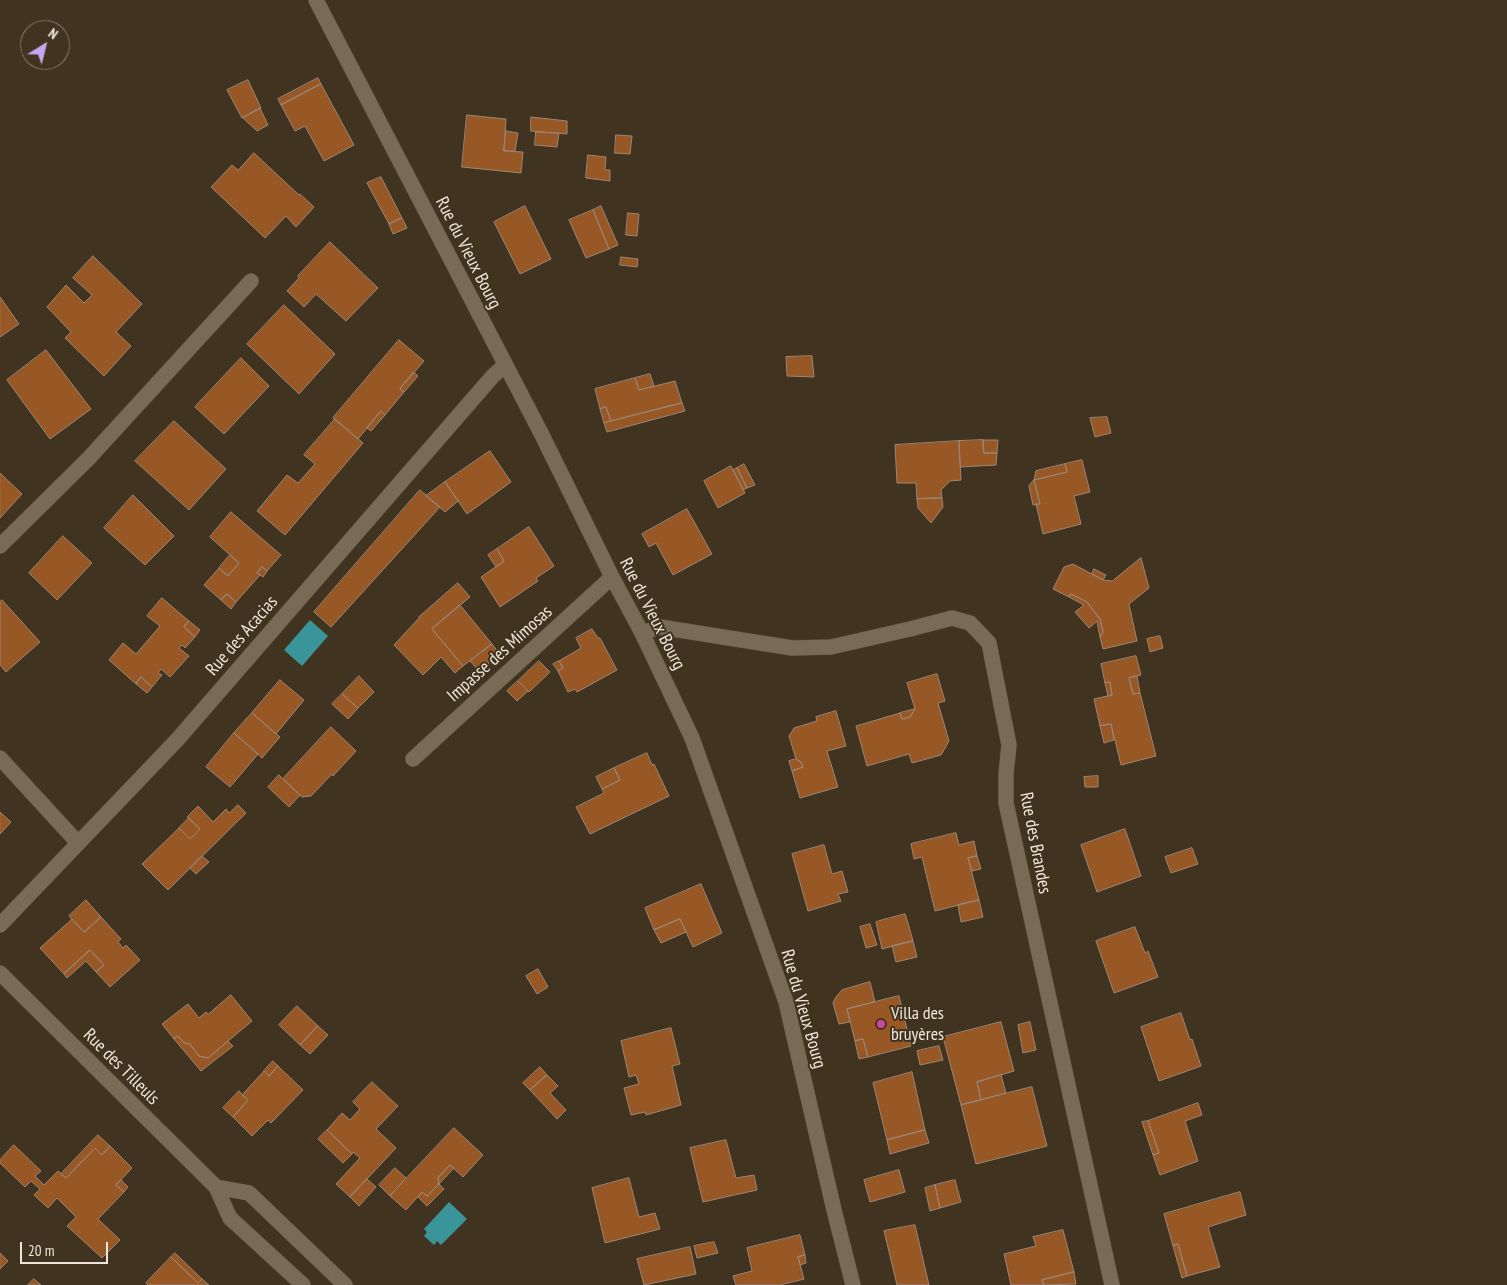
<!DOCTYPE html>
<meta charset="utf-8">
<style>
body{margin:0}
#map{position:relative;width:1507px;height:1285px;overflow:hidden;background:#403420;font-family:"PT Sans Narrow",sans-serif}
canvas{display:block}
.north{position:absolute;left:20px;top:20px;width:50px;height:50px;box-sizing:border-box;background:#403420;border:1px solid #867b6a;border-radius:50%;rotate:36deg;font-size:14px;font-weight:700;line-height:20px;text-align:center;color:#eee6da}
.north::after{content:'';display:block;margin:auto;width:18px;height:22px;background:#c6a6f0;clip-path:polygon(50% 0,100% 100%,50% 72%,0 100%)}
.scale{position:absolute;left:20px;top:1242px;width:88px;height:22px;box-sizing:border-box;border:2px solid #eee6da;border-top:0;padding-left:6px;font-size:15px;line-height:18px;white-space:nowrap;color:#eee6da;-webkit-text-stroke:4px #403420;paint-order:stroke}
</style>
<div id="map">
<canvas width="1507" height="1285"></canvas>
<div class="north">N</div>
<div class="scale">20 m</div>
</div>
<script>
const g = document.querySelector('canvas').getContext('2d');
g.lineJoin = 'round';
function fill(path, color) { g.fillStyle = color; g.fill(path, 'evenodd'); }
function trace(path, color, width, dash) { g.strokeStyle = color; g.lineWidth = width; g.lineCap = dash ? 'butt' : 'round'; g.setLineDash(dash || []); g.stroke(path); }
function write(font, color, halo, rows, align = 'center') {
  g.font = font + ' "PT Sans Narrow",sans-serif'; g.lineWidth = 4; g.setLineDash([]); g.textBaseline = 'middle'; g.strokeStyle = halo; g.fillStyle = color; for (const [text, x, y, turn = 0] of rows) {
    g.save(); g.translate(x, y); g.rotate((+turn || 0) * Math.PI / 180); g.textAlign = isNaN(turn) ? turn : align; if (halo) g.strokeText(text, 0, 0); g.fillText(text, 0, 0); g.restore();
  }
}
const water = new Path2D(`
 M310 620 328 636 302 666 284 650Z
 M449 1202 467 1219 441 1245 437 1241 434 1245 424 1236 427 1232 424 1229Z`);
const building = new Path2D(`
 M318 78 321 84 281 105 278 99Z
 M248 80 261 108 242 118 227 90Z
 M321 84 354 145 324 161 305 126 295 131 281 105Z
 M260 108 268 125 257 131 243 118Z
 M467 115 506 119 504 151 523 152 521 173 462 167Z
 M531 117 567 121V134L531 131Z
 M506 131 518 133 515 151H504Z
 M536 132 559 133 557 147 535 145Z
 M616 135 632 136 630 154 615 153Z
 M254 153 299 195 300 194 314 207 296 227 286 216 265 238 211 187 232 165 238 170Z
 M588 155 606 157 605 170H610V181L586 178Z
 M381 177 402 218 389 224 367 183Z
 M525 206 551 259 520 274 494 222Z
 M601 206 618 245 609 249 593 210Z
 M593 210 609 249 586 258 569 220Z
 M628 213 639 214 637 236 626 235Z
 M402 218 407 228 393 234 389 224Z
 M330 242 378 288 346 321 316 294 304 307 287 291 299 278 298 276Z
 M93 256 142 304 116 332 131 346 104 376 65 338 71 332 47 307 66 285 84 303 92 295 73 278Z
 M621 257 638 259 637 267 620 265Z
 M0 297 19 324 0 337Z
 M284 305 335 354 299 394 247 344Z
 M399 340 424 361 400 389 404 392 385 415 381 411 358 439 333 418Z
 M46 350 91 409 50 439 7 380Z
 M812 356 814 377 787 376 786 357Z
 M241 358 269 386 224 434 195 407Z
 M414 372 418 376 404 392 400 389Z
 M650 374 654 386 639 390 635 378Z
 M635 378 639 390 675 381 682 403 611 421 606 407 600 409 595 389Z
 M682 403 685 411 607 432 604 423Z
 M606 407 611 421 604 423 600 409Z
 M381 411 385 415 371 431 367 428Z
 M1107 417 1111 433 1095 437 1090 418Z
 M335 419 363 443 285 535 257 511 287 475 298 483 315 464 304 455Z
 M174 421 226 469 189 510 135 461Z
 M983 440H998L997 453H984Z
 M983 440 984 453H997L996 465 960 467 959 441Z
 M959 441 961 480 950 481 941 490 942 498 917 499 916 483H897L895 445Z
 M490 451 511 482 467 514 445 482Z
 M1082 460 1090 492 1074 496 1081 524 1043 534 1036 504H1040L1034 480 1067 472 1065 464Z
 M744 464 755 485 747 488 737 468Z
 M1065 464 1067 472 1034 480 1036 471Z
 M731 466 745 493 718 508 704 481Z
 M737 468 747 488 743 490 733 470Z
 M0 473 22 494 0 518Z
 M1034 480 1040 504 1033 505 1029 486Z
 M445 482 458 501 445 512 426 496Z
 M420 490 440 507 331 627 314 612Z
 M133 495 174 536 145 565 104 528Z
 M942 498 943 507 931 523 918 508 917 499Z
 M687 509 712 554 673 575 656 543 649 547 642 534Z
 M231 512 281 555 267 571 262 567 257 573 260 575 236 602 227 594 221 600 204 585 219 568 228 576 239 563 210 537Z
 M529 527 554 566 536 578 538 581 500 607 481 577 504 561 497 549Z
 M63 536 92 563 57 600 29 573Z
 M497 549 504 561 496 567 488 555Z
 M230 555 239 563 228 576 219 568Z
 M1141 558 1149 588 1129 604 1137 641 1103 649 1100 637 1103 632 1100 619 1087 602 1071 594 1069 597 1053 589 1064 567 1073 564 1103 580 1112 581Z
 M262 567 267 571 263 577 257 573Z
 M1094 569 1106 575 1103 580 1092 574Z
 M458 583 470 597 432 629 463 666 455 673 441 657 423 675 394 645 420 617H419Z
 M227 594 236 602 231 609 221 600Z
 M1071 594 1087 602 1100 619 1103 632 1100 637 1097 621 1089 628 1075 612 1084 605 1069 597Z
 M162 598 189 621 184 627 195 637 185 648 182 645 179 648 189 656 170 677 161 669 158 673 162 675 152 687 141 677 136 684 109 660 123 643 136 654 160 626 147 616Z
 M2 600 40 642 6 672 0 665V602Z
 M460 605 492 644 463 666 432 629Z
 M189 621 200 630 195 637 184 627Z
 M592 629 598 638H600L617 670 577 692 575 689 568 692 558 671 563 668 559 661 581 648 576 638Z
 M1160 636 1163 648 1150 652 1147 639Z
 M492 644 499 653 480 672 470 661Z
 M1136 656 1141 675 1129 678 1133 694 1140 693 1156 756 1121 765 1111 724 1100 726 1094 699 1112 695 1110 682 1105 683 1101 664Z
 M539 661 550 672 529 692 518 681Z
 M559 661 563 668 558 671 553 664Z
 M937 674 945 701 938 703 949 741 941 755 912 763 909 754 867 766 856 726 900 713 902 719 910 717 915 709 907 683Z
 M359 676 374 692 358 708 342 694Z
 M1137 676 1140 693 1133 694 1129 678Z
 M141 677 152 687 147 693 136 684Z
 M280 680 304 700 276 734 252 713Z
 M518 681 528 691 517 701 507 691Z
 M1110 682 1112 695 1108 696 1105 683Z
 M342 694 358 708 348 719 332 704Z
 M915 709 910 717 902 719 900 713Z
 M836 711 846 746 827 751 838 787 800 798 792 771 803 767 801 762 796 759 789 736 794 728 817 721 816 717Z
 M252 713 280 737 262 758 234 733Z
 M1111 724 1114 740 1104 743 1100 726Z
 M331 727 356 751 333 776 332 774 311 796 302 797 283 779Z
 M234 733 258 754 230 787 206 767Z
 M647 753 652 765 654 764 669 796 590 834 576 807 604 793 602 789 620 780 614 768Z
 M796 759 801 762 803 767 792 771 789 761Z
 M614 768 620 780 602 789 596 777Z
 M279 775 300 795 289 807 268 787Z
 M1098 776V787H1085L1084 777Z
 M238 805 246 813 168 890 142 864 179 828 190 839 200 829 187 817 198 806 213 822 226 809 229 813Z
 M0 812 11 822 0 834Z
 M189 818 200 829 190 839 179 828Z
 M1125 829 1141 876 1097 892 1081 845Z
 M956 833 959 845 974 841 977 856 968 858 979 900 935 911 922 857 914 859 911 844Z
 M824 845 832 874 842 871 848 892 838 894 841 901 808 911 792 854Z
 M1192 848 1198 864 1171 873 1165 857Z
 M202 856 209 862 196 874 190 868Z
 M977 856 981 869 972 871 968 858Z
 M701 884 722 933 693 947 680 919 654 930 645 908Z
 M86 900 101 917 84 932 69 916Z
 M979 900 983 917 961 922 958 905Z
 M905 914 908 923 913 941 882 949 876 922Z
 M101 917 121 939 118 942 123 948 126 945 140 960 110 987 96 972 104 965 90 950 64 974 40 948 72 919 84 932Z
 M680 919 686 932 661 943 654 930Z
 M870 924 877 945 866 948 860 927Z
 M1135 927 1145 953 1148 951 1158 977 1114 993 1096 941Z
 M913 941 917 957 896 962 892 946Z
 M90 950 104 965 96 972 86 961 67 978 64 974Z
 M538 969 548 987 537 994 526 976Z
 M870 982 875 1002 847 1009 850 1022 839 1024 833 1003 836 997 842 990Z
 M231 995 252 1021 208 1058 199 1056 190 1044 184 1043 178 1036 174 1039 162 1024 188 1004 199 1018 206 1012 208 1014Z
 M899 996 911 1046 868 1057 863 1039 855 1041 847 1009Z
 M297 1006 318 1026 300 1045 279 1025Z
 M1181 1013 1190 1040 1192 1039 1201 1066 1159 1081 1141 1027Z
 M1001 1022 1014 1071 977 1082 981 1100 961 1105 943 1037Z
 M1030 1022 1036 1050 1023 1053 1018 1025Z
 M318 1026 328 1035 310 1054 300 1045Z
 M671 1028 680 1064 672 1066 681 1105 646 1115 645 1112 631 1115 624 1088 639 1084 636 1075 629 1077 621 1041Z
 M178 1036 184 1043 190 1044 199 1056 208 1058 228 1041 233 1046 201 1071 174 1039Z
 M863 1039 868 1057 859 1059 855 1041Z
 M939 1046 943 1060 920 1065 917 1051Z
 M273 1061 278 1066 269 1076 264 1071Z
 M278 1066 303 1090 271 1123 268 1120 252 1136 233 1117 248 1100 242 1095 264 1071 269 1076Z
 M540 1067 547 1075 530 1090 523 1083Z
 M912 1072 925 1130 887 1140 873 1083Z
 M547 1075 558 1086 550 1093 566 1110 557 1119 530 1090Z
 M1001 1075 1006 1093 981 1100 977 1082Z
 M372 1082 398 1106 376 1129 396 1148 350 1197 336 1184 360 1158 353 1152 352 1154 327 1130 342 1113 350 1120 360 1109 353 1102Z
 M1032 1087 1047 1146 976 1164 961 1105Z
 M239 1091 248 1100 233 1117 223 1108Z
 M1198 1103 1202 1115 1185 1121 1198 1161 1160 1175 1153 1155 1159 1153 1148 1121Z
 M1148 1121 1159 1153 1153 1155 1142 1122Z
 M454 1128 483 1155 463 1177 450 1165 438 1178 439 1184 427 1196 422 1192 406 1210 390 1196Z
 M327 1130 352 1154 343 1163 318 1139Z
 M925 1130 929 1143 890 1154 887 1140Z
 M98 1135 110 1146 102 1155 95 1148 66 1178 61 1174Z
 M726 1140 736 1178 754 1175 757 1190 703 1202 690 1148Z
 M14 1145 41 1171 35 1176 44 1185 58 1171 66 1178 95 1148 102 1155 110 1146 132 1168 116 1185 124 1192 98 1219 120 1240 102 1258 67 1226 76 1217 57 1198 48 1208 34 1195 40 1189 31 1181 25 1187 0 1163V1160Z
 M450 1165 454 1168 439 1184 438 1178Z
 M395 1168 406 1178 390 1196 379 1185Z
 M899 1170 905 1192 870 1202 864 1180Z
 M629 1178 639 1217 655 1213 660 1229 605 1243 592 1188Z
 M367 1179 376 1187 359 1206 350 1197Z
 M121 1180 128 1187 124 1192 116 1185Z
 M955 1180 961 1202 940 1208 935 1185Z
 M439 1184 444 1189 427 1206 418 1197 422 1192 427 1196Z
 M935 1185 940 1208 930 1211 925 1188Z
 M1240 1192 1246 1215 1208 1227 1220 1267 1187 1276 1178 1244 1173 1246 1164 1214Z
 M915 1225 929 1285H897L884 1231Z
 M1063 1230 1074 1272 1042 1280 1044 1285H1011L1004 1254 1036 1246 1033 1237Z
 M800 1235 805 1255 798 1257 804 1279 780 1285H736L733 1276 752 1271 747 1248Z
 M714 1242 718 1253 697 1258 694 1246Z
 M1178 1244 1187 1276 1182 1278 1173 1246Z
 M690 1247 696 1274 644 1285 637 1259Z
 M0 1253 8 1261 0 1269Z
 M175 1253 202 1279 198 1283 171 1257Z
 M805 1255 806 1263 800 1265 798 1257Z
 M171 1257 198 1283 202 1279 209 1285H148L146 1283Z
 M1074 1272 1076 1284 1044 1285 1042 1280Z
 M34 1279 41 1285H28Z`);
const minor = new Path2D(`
 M316 0 541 433 612 577 642 633 692 738 786 1002 834 1210 853 1285
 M0 546 89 458 251 281
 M642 633 660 627 792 648 831 647 910 629 952 618 970 623 989 643 1009 745 1006 774V803L1112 1285
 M0 758 78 843
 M413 759 612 577
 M0 925 177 740 492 377 505 365
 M0 973 216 1187 230 1218 303 1285
 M216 1187 249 1193 345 1285`);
const markers = [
 [881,1024,5,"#d1479c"]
];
const streetNames = [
 ["Rue du Vieux Bourg",468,253,63],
 ["Rue du Vieux Bourg",652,614,63],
 ["Rue des Acacias",242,636,-49],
 ["Impasse des Mimosas",500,654,-42],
 ["Rue des Brandes",1035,843,79],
 ["Rue du Vieux Bourg",803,1009,74],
 ["Rue des Tilleuls",121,1067,45]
];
const poiNames = [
 ["Villa des",891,1014],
 ["bruyères",891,1035]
];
fill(water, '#3a959a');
fill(building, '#985825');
trace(building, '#9c8575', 1);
trace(minor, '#5a503f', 16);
trace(minor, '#786b55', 15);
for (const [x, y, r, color] of markers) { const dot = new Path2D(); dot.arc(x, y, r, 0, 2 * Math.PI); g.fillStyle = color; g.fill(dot); trace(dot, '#403420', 2); }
write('18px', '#eee6da', '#403420', streetNames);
write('18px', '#eee6da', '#403420', poiNames, 'left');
</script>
